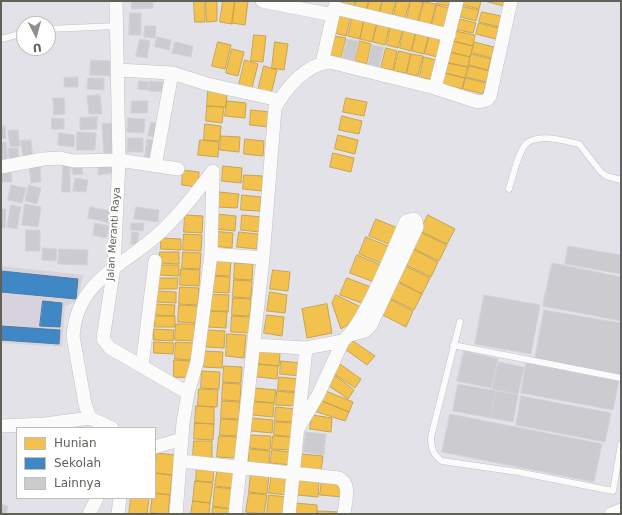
<!DOCTYPE html>
<style>
body{margin:0}
#map{position:relative;width:622px;height:515px;overflow:hidden;background:#e4e2e9;font-family:"DejaVu Sans",sans-serif}
canvas{display:block}
.frame{position:absolute;inset:0;border:2px solid #606158;pointer-events:none}
.legend{position:absolute;left:16px;top:427px;width:140px;height:72px;box-sizing:border-box;background:#fff;border:1px solid #bfc0bc;margin:0;padding:5px 7px;list-style:none;font-size:12px;color:#606158}
.legend li{display:flex;align-items:center;gap:8px;height:20px}
.legend b{width:20px;border:1px solid #bfc0bc}
.north{position:absolute;left:16px;top:16px;width:40px;height:40px;box-sizing:border-box;background:#fff;border:1px solid #bfc0bc;border-radius:50%;rotate:174deg;font-size:11px;font-weight:700;line-height:16px;text-align:center;color:#606158}
.north::after{content:'';display:block;margin:auto;width:14px;height:18px;background:#8e8e8b;clip-path:polygon(50% 0,100% 100%,50% 72%,0 100%)}
</style>
<div id="map">
<canvas width="622" height="515"></canvas>
<div class="frame"></div>
<ul class="legend">
<li><b style="height:11px;background:#f2c14e"></b>Hunian</li>
<li><b style="height:11px;background:#3f88c5"></b>Sekolah</li>
<li><b style="height:11px;background:#ccccd0"></b>Lainnya</li>
</ul>
<div class="north">U</div>
</div>
<script>
const g = document.querySelector('canvas').getContext('2d');
g.lineJoin = 'round';
function fill(path, color) { g.fillStyle = color; g.fill(path, 'evenodd'); }
function trace(path, color, width, dash) { g.strokeStyle = color; g.lineWidth = width; g.lineCap = dash ? 'butt' : 'round'; g.setLineDash(dash || []); g.stroke(path); }
function write(font, color, halo, rows, align = 'center') {
  g.font = font + ' "DejaVu Sans",sans-serif'; g.lineWidth = 4; g.setLineDash([]); g.textBaseline = 'middle'; g.strokeStyle = halo; g.fillStyle = color; for (const [text, x, y, turn = 0] of rows) {
    g.save(); g.translate(x, y); g.rotate((+turn || 0) * Math.PI / 180); g.textAlign = isNaN(turn) ? turn : align; if (halo) g.strokeText(text, 0, 0); g.fillText(text, 0, 0); g.restore();
  }
}
const education = new Path2D(`
 M1 266 83 275 78 301 65 306 62 347 1 343Z`);
const homes = new Path2D(`
 M194 1H205V22H195Z
 M206 1H217V21L207 22Z
 M223 1H235L232 24 220 22Z
 M235 1H248L245 25 232 23Z
 M342 1H355L354 6 342 3Z
 M356 1H369L367 9 355 6Z
 M369 1H382L379 12 367 9Z
 M383 1H396L392 15 380 12Z
 M397 1H410L405 18 394 16Z
 M411 1 423 2 418 21 407 19Z
 M438 1H450L449 6 437 4Z
 M460 1H481L479 9 459 4Z
 M485 1H506L505 6Z
 M424 2 436 4 431 24 419 22Z
 M437 5 449 8 444 27 432 25Z
 M459 6 479 10 476 21 457 16Z
 M482 12 501 16 499 27 479 22Z
 M340 13 351 16 346 36 335 33Z
 M353 16 364 19 360 39 348 36Z
 M456 18 476 23 473 33 453 29Z
 M365 19 377 22 372 42 360 39Z
 M378 22 390 25 385 45 373 42Z
 M479 23 498 28 496 39 476 34Z
 M391 26 403 28 398 48 387 45Z
 M404 29 416 31 411 51 400 48Z
 M417 31 429 34 424 54 412 51Z
 M455 31 475 35 473 46 453 41Z
 M254 35 266 36 263 62 251 61Z
 M430 35 442 37 437 57 425 54Z
 M334 36 346 38 341 58 329 55Z
 M360 41 371 44 367 64 355 61Z
 M453 41 473 46 470 57 450 52Z
 M218 42 231 45 225 69 212 66Z
 M275 42 288 44 284 70 272 68Z
 M474 42 494 47 492 58 472 53Z
 M386 48 397 51 393 70 381 68Z
 M232 49 244 52 238 76 226 73Z
 M399 51 411 54 406 73 394 71Z
 M450 52 470 57 468 67 448 63Z
 M411 54 423 56 418 76 407 74Z
 M471 54 491 59 488 70 469 65Z
 M424 57 436 60 431 80 420 77Z
 M245 60 258 64 252 88 239 85Z
 M448 63 468 67 465 78 445 73Z
 M264 66 277 70 271 94 258 91Z
 M469 66 489 71 486 82 466 77Z
 M445 73 465 78 462 89 443 84Z
 M466 78 486 83 483 94 463 89Z
 M208 91 227 93 226 107 207 106Z
 M346 98 367 102 364 116 343 112Z
 M227 101 246 103 245 118 225 116Z
 M207 106 224 107 222 123 206 121Z
 M251 110 270 112 269 127 250 125Z
 M342 116 362 121 359 134 339 130Z
 M205 124 221 126 220 141 204 140Z
 M338 135 358 140 355 154 335 149Z
 M221 136 240 137 239 152 220 150Z
 M245 139 264 141 263 156 244 154Z
 M200 140 219 142 218 157 198 155Z
 M333 153 354 158 351 172 330 167Z
 M223 166 242 168 241 183 222 181Z
 M183 170 199 172 198 187 182 185Z
 M244 175 263 176 262 191 243 189Z
 M219 192 239 194 237 208 218 207Z
 M242 195 261 197 260 211 241 210Z
 M217 214 236 216 235 231 215 229Z
 M185 215 203 216 202 233 184 232Z
 M242 215 261 217 260 232 241 230Z
 M428 215 455 229 447 244 420 231Z
 M376 219 400 229 393 246 369 236Z
 M214 231 233 233 232 248 213 246Z
 M239 232 258 234 257 249 237 247Z
 M420 232 447 245 439 261 412 248Z
 M184 234 202 235 201 251 183 250Z
 M366 237 390 247 383 264 359 254Z
 M161 238 181 239V250L161 249Z
 M411 248 438 262 431 277 404 264Z
 M160 252H179V264L160 263Z
 M183 252 201 253 200 269 182 268Z
 M357 255 381 265 374 282 350 273Z
 M212 258 231 259 230 276 212 275Z
 M235 263 253 264 252 280 234 279Z
 M160 265H179V276L159 275Z
 M403 265 430 278 422 294 396 280Z
 M181 269 200 270 199 286 180 285Z
 M273 270 290 272 288 291 270 289Z
 M211 276 230 277 229 293 211 292Z
 M158 278H178L177 289H158Z
 M347 278 371 287 364 304 340 295Z
 M234 280 252 281 251 298 233 297Z
 M395 281 422 294 414 310 387 297Z
 M180 287 199 288 198 305 179 304Z
 M157 291 176 292V303L156 302Z
 M270 292 287 295 285 313 267 311Z
 M210 294 229 295 228 312 210 311Z
 M336 295 361 307 349 324 341 329 332 303Z
 M233 298 251 299 250 316 232 315Z
 M387 298 413 311 406 327 379 313Z
 M155 304 175 305 174 316 155 315Z
 M327 304 332 333 307 338 302 309Z
 M179 305 198 306 197 323 178 322Z
 M209 311H227L226 328 208 327Z
 M267 315 284 317 282 336 264 333Z
 M155 316H175V327H155Z
 M232 316 250 317 249 333 231 332Z
 M176 324H195L194 341 175 340Z
 M154 329 174 330 173 341 154 340Z
 M207 330 225 331 224 348 206 347Z
 M227 334 246 335 244 358 226 356Z
 M353 341 375 356 367 365 345 349Z
 M154 342 174 343 173 354 154 353Z
 M176 342 194 343 193 360 175 359Z
 M205 351 223 352 222 368 204 367Z
 M259 351 280 353 279 366 258 364Z
 M174 360 193 361 192 378 174 377Z
 M281 361 301 363 300 376 280 374Z
 M258 364 278 366 277 379 257 377Z
 M340 364 361 379 355 388 333 373Z
 M224 366 242 367 241 383 223 382Z
 M202 371 220 372 219 389 201 388Z
 M333 374 354 390 348 399 326 384Z
 M279 377 299 379 298 392 278 390Z
 M223 383 241 384 240 401 222 400Z
 M255 388 276 390 274 403 254 401Z
 M199 389 218 390 217 407 198 406Z
 M277 391 298 393 296 406 276 405Z
 M326 391 353 402 349 412 322 401Z
 M222 401 240 402 239 419 221 418Z
 M322 401 349 412 345 421 317 412Z
 M254 402 274 403 273 417 253 415Z
 M196 406 214 407V424L195 423Z
 M276 407 297 409 296 422 275 421Z
 M312 415 332 418 331 432 310 429Z
 M252 418 273 420 272 433 251 431Z
 M221 419 239 420 238 436 220 435Z
 M275 422 295 423 294 437 274 435Z
 M195 423 214 424 213 440 194 439Z
 M250 435 271 436 270 450 250 448Z
 M219 436 238 437 236 458 217 457Z
 M273 436 294 437 293 450 272 449Z
 M194 441H212V458L193 457Z
 M249 449 270 451 269 464 249 463Z
 M272 450 292 452 291 465 271 463Z
 M157 453 175 455 172 475 155 473Z
 M302 454 323 456 321 471 300 468Z
 M197 465 214 467 213 482 196 481Z
 M218 466 235 468 233 488 215 486Z
 M251 472 269 474 267 494 249 492Z
 M155 473 172 475 170 495 155 493Z
 M272 473 289 475 287 495 269 493Z
 M298 480 319 482 318 497 297 495Z
 M322 480 343 482 342 497 320 495Z
 M195 481 213 483 210 503 193 501Z
 M215 487 233 489 231 509 213 506Z
 M155 493 170 495 168 514 150 513 152 498H155Z
 M249 493 267 495 264 514 246 512Z
 M269 495 287 497 285 514H267Z
 M131 498H149L147 514H129Z
 M193 501 210 503 209 514H191Z
 M296 503 317 505V514H295Z
 M213 507 230 509V514H212Z
 M318 511 340 512V514H318Z`);
const schools = new Path2D(`
 M1 271 78 279 76 299 1 292Z
 M43 301 62 303 60 327 40 326Z
 M1 326 60 330 59 344 1 340Z`);
const building = new Path2D(`
 M132 1H153V8L132 9Z
 M130 13H141V35H129Z
 M145 26H156L155 38 144 37Z
 M157 37 171 40 169 50 155 47Z
 M140 39 150 41 147 58 136 56Z
 M347 39 359 41 354 61 342 58Z
 M175 42 193 46 191 57 172 53Z
 M372 45 384 47 379 67 368 64Z
 M91 60 110 61V76L90 75Z
 M78 77V87H64V78Z
 M88 78H104V90L87 89Z
 M139 81 149 82V90L138 89Z
 M150 81 166 82 165 92 149 91Z
 M100 95 102 114H89L87 96Z
 M53 98H64L65 114 54 115Z
 M132 101H148L147 113H131Z
 M97 117V129L80 130V118Z
 M52 118 64 119V129H52Z
 M128 118 145 119 144 133 127 132Z
 M151 122 160 124 157 138 148 136Z
 M114 123 116 154 104 155 102 124Z
 M5 126 6 138 1 139V127Z
 M18 130 20 146 10 147 8 131Z
 M77 132 96 133 95 150H77Z
 M59 133 75 135 74 147 58 145Z
 M128 138H143V152H127Z
 M147 139 155 140 153 158 145 157Z
 M31 140 33 160 23 161 21 141Z
 M6 142 8 163 1 164V143Z
 M8 148H18L19 161 10 162Z
 M81 163 83 174 73 175 71 165Z
 M40 165 41 182 31 183 29 166Z
 M63 165H70V192H62Z
 M115 165V173L98 175V167Z
 M11 169 12 182H1V170Z
 M75 178 88 180 86 192 73 191Z
 M11 185 26 188 22 203 8 200Z
 M29 185 41 188 37 204 25 201Z
 M25 204 41 207 38 227 22 225Z
 M11 205 21 207 17 229 7 227Z
 M90 207 112 211 110 223 88 218Z
 M136 207 159 210 158 222 134 219Z
 M1 209H6L5 228H1Z
 M95 223 109 226 106 238 93 235Z
 M131 223H144L143 231 131 230Z
 M26 230H40V251H26Z
 M132 232 139 233 137 245 131 244Z
 M568 246 621 255V274L565 264Z
 M43 248 57 249 56 261 42 260Z
 M59 249 88 250 87 265 58 264Z
 M552 263 621 277V321L543 306Z
 M484 295 540 305 531 354 475 344Z
 M544 310 621 323V375L535 359Z
 M464 351 498 359 491 388 457 381Z
 M498 362 524 367 518 394 492 389Z
 M526 363 619 381 613 410 521 393Z
 M458 384 496 391 491 418 453 411Z
 M496 391 518 395 513 422 491 418Z
 M521 396 611 413 605 442 516 425Z
 M450 414 602 444 594 482 442 452Z
 M306 432 326 434 324 455 303 452Z
 M1 504 8 506 6 514H1Z`);
const lane = new Path2D(`
 M48 29 117 26
 M1 39 24 33
 M509 189C512 179 519 149 527 143 539 133 565 141 579 144L601 172 606 176 621 180
 M460 322 431 437C431 448 433 455 442 461L518 472 613 491 621 444
 M453 345 621 378`);
const street = new Path2D(`
 M116 1 119 160 114 267 103 339 110 348 188 393
 M262 1 333 15
 M335 8 449 35
 M322 63 335 6
 M118 70 172 73 207 84 279 100
 M435 88 478 102 487 100 490 96 511 1
 M155 166 172 73
 M1 167 43 159 60 158 74 161 119 160 178 169
 M211 254 263 258
 M254 345 306 348 343 341
 M142 366 155 261
 M90 418 85 404 73 336C77 282 119 268 155 237 177 218 195 194 213 171
 M1 426 45 424 90 418 112 428
 M299 427 318 395 343 341C365 323 393 250 406 221L414 219 416 221 417 227 371 325 365 331 350 335
 M155 447 182 439
 M181 461 339 478C352 485 345 501 344 514
 M89 514 97 498
 M118 514 120 498
 M176 514 183 423 188 393 197 362 211 254 213 171
 M235 514 263 258 275 108C286 88 306 64 330 62L435 88 457 1
 M289 514 306 348
 M611 514 621 510`);
const streetNames = [
 ["Jalan Meranti Raya",114,234,-86]
];
fill(education, '#d7d3dd');
fill(homes, '#f2c14e');
trace(homes, '#c6a451', 1);
fill(schools, '#3f88c5');
trace(schools, '#497ca4', 1);
fill(building, '#ccccd0');
trace(building, '#d3d1d8', 1);
trace(lane, '#c2c1c1', 7);
trace(street, '#c2c1c1', 14);
trace(lane, '#fbfbfc', 6);
trace(street, '#fbfbfc', 13);
write('10px', '#606158', '#fff', streetNames);
</script>
